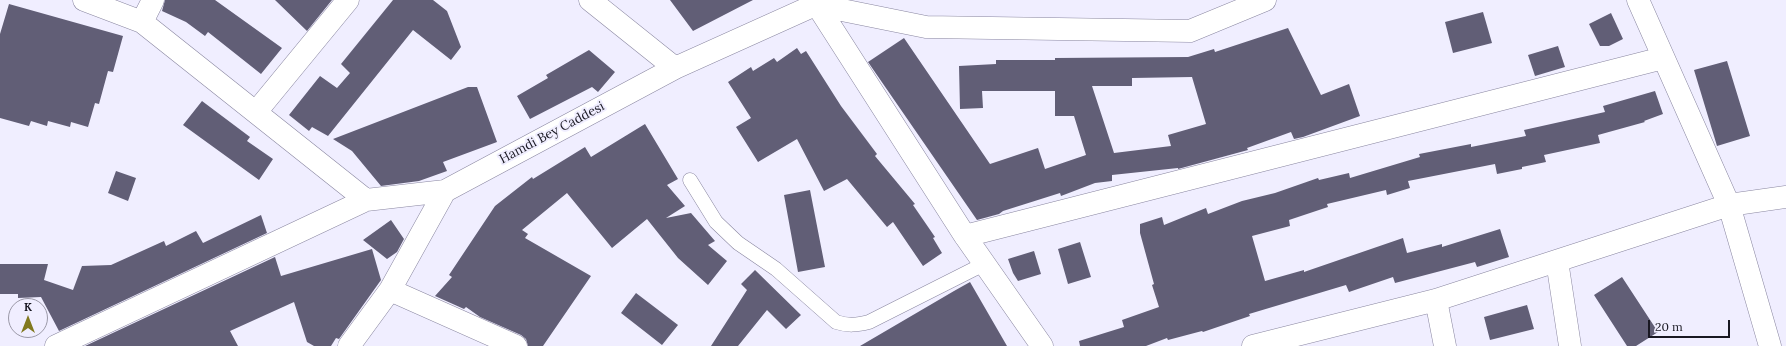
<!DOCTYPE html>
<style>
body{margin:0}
#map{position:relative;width:1786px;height:346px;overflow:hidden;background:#f0eeff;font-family:Lora,serif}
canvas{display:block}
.north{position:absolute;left:8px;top:298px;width:40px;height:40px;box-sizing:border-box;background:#f0eeff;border:1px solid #9a98a7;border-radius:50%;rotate:0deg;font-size:11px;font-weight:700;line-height:16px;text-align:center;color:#191822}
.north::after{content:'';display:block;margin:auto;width:14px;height:18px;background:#81791f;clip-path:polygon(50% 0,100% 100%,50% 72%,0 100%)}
.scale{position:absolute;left:1648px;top:320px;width:82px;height:18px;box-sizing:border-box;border:2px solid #191822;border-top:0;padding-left:5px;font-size:12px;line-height:14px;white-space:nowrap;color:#191822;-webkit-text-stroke:3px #f0eeff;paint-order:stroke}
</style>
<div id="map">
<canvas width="1786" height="346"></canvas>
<div class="north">K</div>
<div class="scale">20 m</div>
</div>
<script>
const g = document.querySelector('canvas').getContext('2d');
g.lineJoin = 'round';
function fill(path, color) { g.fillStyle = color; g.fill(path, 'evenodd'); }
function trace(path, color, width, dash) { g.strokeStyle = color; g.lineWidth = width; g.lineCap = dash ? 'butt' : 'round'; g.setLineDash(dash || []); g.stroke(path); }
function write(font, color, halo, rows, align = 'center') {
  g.font = font + ' Lora,serif'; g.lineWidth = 4; g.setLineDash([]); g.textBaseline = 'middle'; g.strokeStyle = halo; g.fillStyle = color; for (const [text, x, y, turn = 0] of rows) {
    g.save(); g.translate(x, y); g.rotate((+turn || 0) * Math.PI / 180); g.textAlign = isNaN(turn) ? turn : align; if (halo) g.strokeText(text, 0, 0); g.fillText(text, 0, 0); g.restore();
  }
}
const building = new Path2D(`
 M165 0H215L282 48 261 74 208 32 205 36 186 22 162 11Z
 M275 0H332L307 31Z
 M393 0H433L447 11 461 47 451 60 413 30 328 136 312 127 309 131 289 115 320 76 337 88 350 73 341 64Z
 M670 0H753L693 31Z
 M9 4 123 36 113 72 108 71 99 104 95 103 88 127 71 122 70 127 48 121 47 126 31 121 29 126 0 118V34Z
 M1483 12 1492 43 1453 53 1445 22Z
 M1611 13 1623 39 1609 46H1600L1589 24Z
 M1288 28 1321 95 1349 84 1360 116 1303 137 1294 139 1291 132 1247 148 1248 150 1178 169V168L1112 175V181L1095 183 1061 196 1060 193 1003 211 999 214 977 220 868 62 904 38 990 164 1038 148 1045 169 1086 155 1074 116H1055V91H982L983 108 960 109 959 66 996 64V60H1055V58L1188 57 1214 49 1215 52ZM1192 77 1206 124 1168 135 1171 146 1114 153 1092 86H1132V78Z
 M1558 46 1565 67 1535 76 1528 55Z
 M797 48 801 54 806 51 841 106 877 154 875 156 915 204 913 205 935 237 933 238 942 253 923 266 893 222 887 227 847 179 824 191 797 139 758 162 736 127 751 118 728 82 751 67 753 71 774 58 777 62Z
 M589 50 615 72 598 92 592 87 530 119 517 96 548 78 546 75Z
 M1727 61 1750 136 1717 146 1694 70Z
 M468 87H477L497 142 443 162 447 171 419 181 381 186 352 151 333 139Z
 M1655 91 1663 114 1644 121 1645 122 1598 135 1600 143 1544 155 1546 162 1522 167V169L1497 174 1495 164 1408 181 1410 188 1387 195 1386 190 1327 204 1328 207 1289 220 1290 226 1252 236 1265 281 1304 270V272L1403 238 1407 253 1442 244V247L1500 229 1509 257 1477 267 1475 262 1395 283 1393 277 1349 292 1346 285 1249 314 1250 316 1203 332 1202 331 1168 340 1167 338 1146 346H1080L1079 341 1124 327 1122 320 1159 307 1152 285 1154 284 1140 233V224L1162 217 1164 225 1206 208 1208 214 1242 201 1275 193 1318 178 1319 180 1349 173 1350 178 1420 157 1419 154 1471 144V147L1526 136 1524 130 1605 112 1603 106Z
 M202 101 250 137 247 141 273 159 259 180 183 125Z
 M645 124 678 179 667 185 685 206 666 218 691 213 715 241 708 245 727 261 708 285 678 258 647 219 612 248 567 193 522 230 528 234 525 238 591 276 543 346H528L526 339 521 335 480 317 466 307 464 309 435 296 452 277 449 275 495 206 532 177 533 179 585 147 591 157Z
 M116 171 136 178 128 201 108 193Z
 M810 190 825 267 798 272 784 195Z
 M261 215 267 233 59 331 41 297 18 298V294H0V264H48L44 280 73 290 82 266 111 265 164 241 166 246 196 231 203 243Z
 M391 220 404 239 397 252 387 259 363 240Z
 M1080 242 1091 277 1068 284 1058 249Z
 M372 249 381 280 339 339 336 338 331 346H314L307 342 294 302 230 331 238 346H85L275 257 281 276Z
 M1034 251 1041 274 1018 281 1013 273 1008 259Z
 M755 270 801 315 786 329 767 310 738 346H711L747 290 741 284Z
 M1622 277 1658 332 1636 346H1627L1594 295Z
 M970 282 1007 346H860L954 291Z
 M636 293 678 325 662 345 621 313Z
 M1527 305 1534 329 1490 340 1484 317Z`);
const lane = new Path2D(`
 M690 180 716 222 738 243 776 269 836 322C848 326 857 325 869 322L984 264`);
const street = new Path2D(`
 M84 0 142 22 366 200 445 191
 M590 0 675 68
 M1638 0 1729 205 1770 346
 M817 5 926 27 1190 31 1265 0
 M817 5 965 236 1042 346
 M142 22 153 0
 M256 112 348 0
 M965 236 1663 58
 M1557 261 1570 346
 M390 290 516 346
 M1436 300 1445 346
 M56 346 366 200
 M349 346 390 290 445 191 675 68 826 0
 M1253 346 1436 300 1729 205 1786 197`);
const streetNames = [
 ["Hamdi Bey Caddesi",552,133,-28]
];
fill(building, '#615e76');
trace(lane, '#8986a0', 15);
trace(street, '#8986a0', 23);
trace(lane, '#fff', 14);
trace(street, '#fff', 22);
write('13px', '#191822', '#f0eeff', streetNames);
</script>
